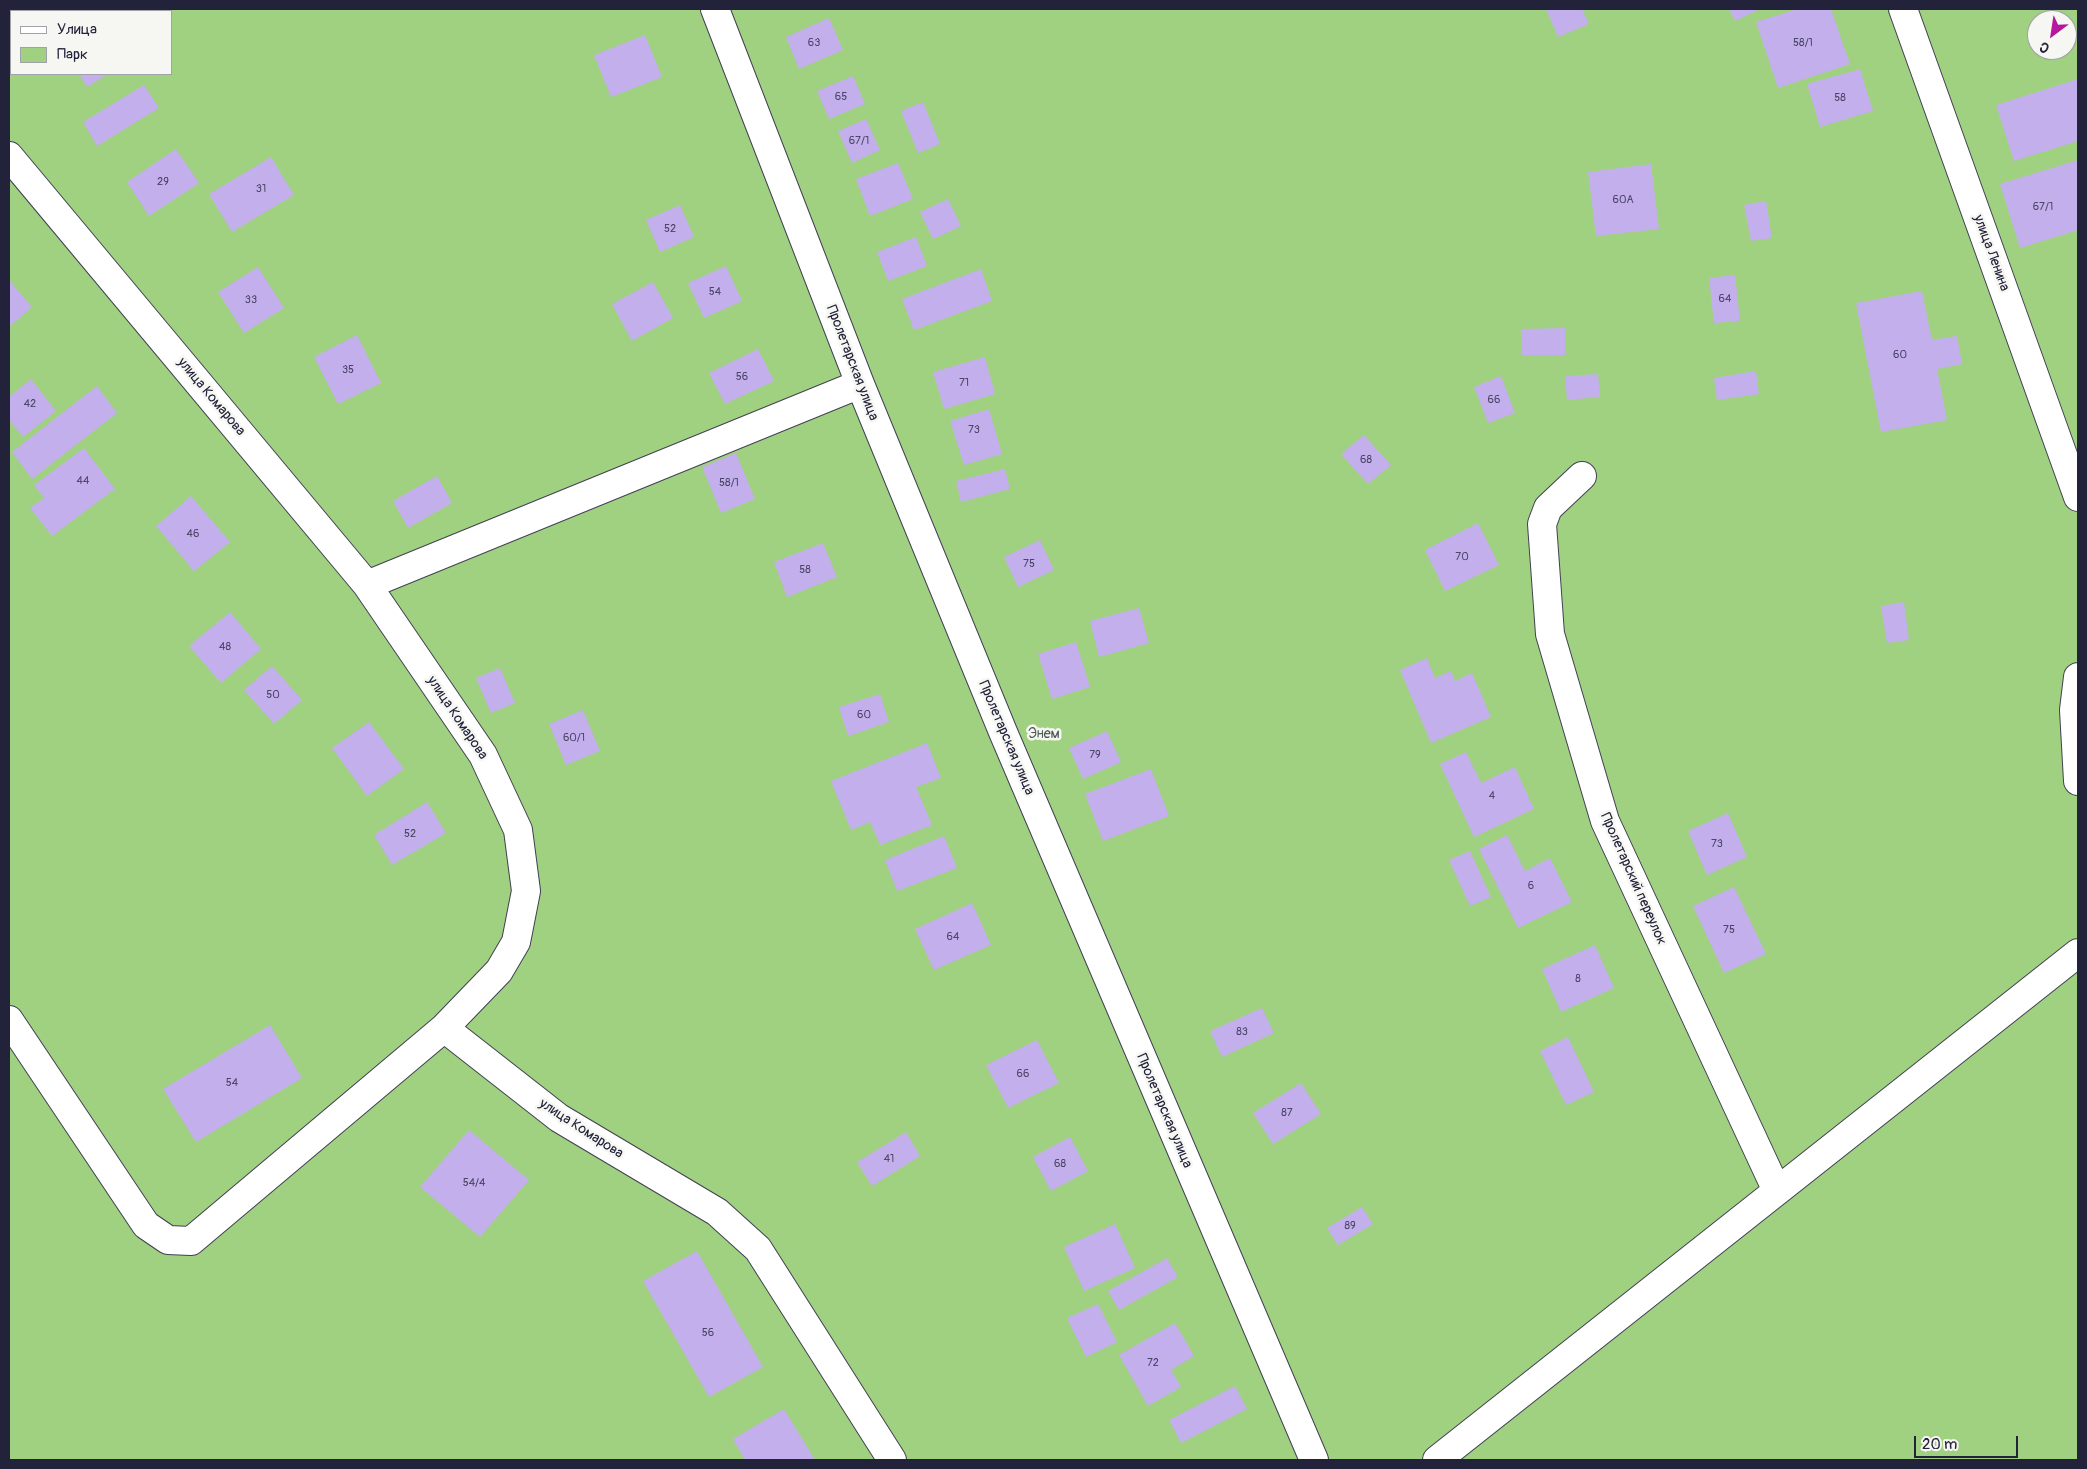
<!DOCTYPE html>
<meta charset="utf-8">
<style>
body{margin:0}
#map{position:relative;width:2087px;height:1469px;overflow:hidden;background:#f2ebda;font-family:Pangolin,sans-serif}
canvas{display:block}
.frame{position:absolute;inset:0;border:10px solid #22223b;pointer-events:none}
.legend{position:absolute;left:10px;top:10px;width:162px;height:65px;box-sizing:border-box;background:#f6f6f2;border:1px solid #a1a1a9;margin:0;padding:6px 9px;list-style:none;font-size:15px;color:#22223b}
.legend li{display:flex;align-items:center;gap:10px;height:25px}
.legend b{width:25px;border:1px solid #a1a1a9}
.north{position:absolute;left:2027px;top:10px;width:50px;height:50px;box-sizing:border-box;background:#f6f6f2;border:1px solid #a1a1a9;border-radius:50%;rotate:211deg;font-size:14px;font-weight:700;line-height:20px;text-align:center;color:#22223b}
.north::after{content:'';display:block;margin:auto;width:18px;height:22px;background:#b5179e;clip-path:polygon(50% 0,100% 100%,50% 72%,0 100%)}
.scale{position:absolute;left:1914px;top:1436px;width:104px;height:22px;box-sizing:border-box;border:2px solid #22223b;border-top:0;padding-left:6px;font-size:15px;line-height:18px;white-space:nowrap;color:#22223b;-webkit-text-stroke:4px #f6f6f2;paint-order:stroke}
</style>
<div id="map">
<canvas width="2087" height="1469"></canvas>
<div class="frame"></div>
<ul class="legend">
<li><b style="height:6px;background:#fff"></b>Улица</li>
<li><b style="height:14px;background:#a0d180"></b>Парк</li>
</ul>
<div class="north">С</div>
<div class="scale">20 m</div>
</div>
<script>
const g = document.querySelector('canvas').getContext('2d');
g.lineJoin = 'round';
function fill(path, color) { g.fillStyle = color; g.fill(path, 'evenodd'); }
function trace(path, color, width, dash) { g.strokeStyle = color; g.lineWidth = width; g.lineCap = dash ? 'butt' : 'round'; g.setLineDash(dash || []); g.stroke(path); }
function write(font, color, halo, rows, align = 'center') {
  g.font = font + ' Pangolin,sans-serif'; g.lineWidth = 5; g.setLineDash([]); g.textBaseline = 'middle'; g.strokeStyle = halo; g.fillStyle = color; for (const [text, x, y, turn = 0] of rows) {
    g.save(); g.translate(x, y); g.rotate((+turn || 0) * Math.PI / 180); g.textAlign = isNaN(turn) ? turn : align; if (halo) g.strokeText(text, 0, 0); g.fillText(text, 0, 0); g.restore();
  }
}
const green = new Path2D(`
 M9 9H2078V1460H9ZM11 11H171V74H11ZM2037 20H2067V50H2037Z`);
const building = new Path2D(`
 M9 9H61L57 11H11V14Z
 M1546 9H1582L1589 24 1558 37Z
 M1729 9H1760L1735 21Z
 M1797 9H1831L1850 64 1778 88 1756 22Z
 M829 18 843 50 799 69 786 37Z
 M645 35 662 77 611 97 594 55Z
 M1860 69 1873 111 1820 127 1807 84Z
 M79 74H108L87 87Z
 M853 76 865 104 829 119 817 91Z
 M2078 79V141L2014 161 1996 105Z
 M144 85 159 108 97 146 83 122Z
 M923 102 940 144 918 153 901 111Z
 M866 119 880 150 852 163 838 131Z
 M176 149 199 183 149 216 127 182Z
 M271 157 294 195 232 232 209 194Z
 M2078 160V230L2020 248 2000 184Z
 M898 163 913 199 870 216 856 179Z
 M1651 164 1659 229 1596 236 1588 172Z
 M948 199 961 226 933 239 920 212Z
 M1766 201 1772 238 1751 241 1744 205Z
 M680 205 694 237 660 252 646 220Z
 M916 237 927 266 888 281 877 252Z
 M726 266 742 301 704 318 688 283Z
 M258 267 284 308 244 333 218 292Z
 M981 269 992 301 914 330 902 299Z
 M1735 275 1740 321 1714 323 1709 278Z
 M9 280 32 307 9 327Z
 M653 282 673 318 632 341 612 304Z
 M1922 291 1932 340 1957 336 1962 364 1937 369 1947 420 1881 432 1856 303Z
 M1565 328V355H1522L1521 329Z
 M357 335 381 383 338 404 314 357Z
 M758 349 774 381 725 404 709 373Z
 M985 357 995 394 944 409 933 372Z
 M1756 371 1759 394 1717 400 1714 378Z
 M1598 374 1600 397 1567 400 1565 376Z
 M1501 376 1515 413 1488 423 1474 387Z
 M31 379 56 411 23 437 9 420V397Z
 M97 386 117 413 32 479 12 452Z
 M989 409 1002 454 964 465 950 421Z
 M1364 435 1391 465 1368 484 1341 454Z
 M84 448 115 489 52 536 30 508 44 498 34 485Z
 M736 453 755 499 721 513 702 467Z
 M1005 469 1010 489 961 502 956 481Z
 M437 476 452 503 408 528 393 501Z
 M191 496 230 542 194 571 156 526Z
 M1478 523 1499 565 1445 591 1425 550Z
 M1040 540 1054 570 1018 587 1004 557Z
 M823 543 837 577 787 597 774 562Z
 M1904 602 1909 640 1887 643 1881 606Z
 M1139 608 1149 643 1099 657 1090 621Z
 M230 612 261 649 221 683 189 646Z
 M1076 642 1090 687 1052 699 1038 654Z
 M1427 658 1435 678 1451 671 1455 681 1472 673 1491 717 1431 743 1400 670Z
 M272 666 302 700 274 724 244 690Z
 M500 668 515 703 491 713 476 678Z
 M880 694 889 722 848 736 839 707Z
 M583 710 600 751 566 765 549 724Z
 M369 722 404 769 367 796 332 748Z
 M1107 731 1121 762 1083 779 1069 748Z
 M927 743 941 778 916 787 932 825 880 845 870 822 851 830 831 781Z
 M1466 752 1481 783 1515 767 1534 809 1474 837 1440 764Z
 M1151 769 1169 816 1103 841 1085 794Z
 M427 802 446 833 392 865 374 835Z
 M1728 813 1747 857 1707 875 1688 831Z
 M1507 835 1525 871 1550 858 1572 902 1518 928 1479 849Z
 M944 836 957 868 897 891 885 860Z
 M1470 851 1491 897 1470 906 1449 860Z
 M1734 887 1766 954 1724 973 1693 906Z
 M972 903 991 945 934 970 915 929Z
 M1595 945 1614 988 1561 1012 1542 969Z
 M1262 1008 1274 1033 1222 1057 1210 1031Z
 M270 1025 302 1078 196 1142 163 1089Z
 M1568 1037 1594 1092 1566 1105 1540 1051Z
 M1037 1040 1059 1083 1008 1108 986 1065Z
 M1301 1083 1321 1114 1273 1144 1253 1113Z
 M469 1130 529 1180 480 1237 420 1187Z
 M906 1132 920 1156 872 1186 857 1162Z
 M1070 1137 1088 1171 1051 1191 1033 1157Z
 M1362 1207 1373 1224 1338 1245 1327 1228Z
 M1115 1224 1135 1268 1084 1291 1064 1247Z
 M697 1251 763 1367 709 1397 643 1281Z
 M1167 1258 1178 1277 1119 1310 1108 1291Z
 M1098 1304 1117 1342 1086 1357 1067 1318Z
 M1175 1323 1194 1356 1171 1370 1181 1387 1148 1406 1119 1355Z
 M1235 1386 1247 1409 1181 1443 1169 1420Z
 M784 1409 815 1460H745L733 1439Z`);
const minor = new Path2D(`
 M715 9 860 384 1003 732 1314 1460
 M1903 9 2078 497
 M9 156 367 585 483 755 518 830 526 891 516 942 499 971 444 1028 559 1118 717 1212 758 1249 892 1460
 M1582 476 1548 508 1542 524 1550 634 1605 821 1777 1191
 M367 585 860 384
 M2078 677 2074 710 2078 781
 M9 1020 146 1225 168 1240 191 1241 444 1028
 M1437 1460 2078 953`);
const numberNames = [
 ["63",814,43],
 ["58/1",1803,43],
 ["65",841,97],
 ["58",1840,98],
 ["67/1",859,141],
 ["29",163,182],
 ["31",261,189],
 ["60А",1623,200],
 ["67/1",2043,207],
 ["52",670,229],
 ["54",715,292],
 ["64",1725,299],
 ["33",251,300],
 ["60",1900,355],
 ["35",348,370],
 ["56",742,377],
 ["71",964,383],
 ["66",1494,400],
 ["42",30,404],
 ["73",974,430],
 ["68",1366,460],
 ["44",83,481],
 ["58/1",729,483],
 ["46",193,534],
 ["70",1462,557],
 ["75",1029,564],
 ["58",805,570],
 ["48",225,647],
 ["50",273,695],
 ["60",864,715],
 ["60/1",574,738],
 ["79",1095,755],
 ["4",1492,796],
 ["52",410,834],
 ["73",1717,844],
 ["6",1531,886],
 ["75",1729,930],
 ["64",953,937],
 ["8",1578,979],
 ["83",1242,1032],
 ["66",1023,1074],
 ["54",232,1083],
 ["87",1287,1113],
 ["41",889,1159],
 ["68",1060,1164],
 ["54/4",474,1183],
 ["89",1350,1226],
 ["56",708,1333],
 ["72",1153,1363]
];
const streetNames = [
 ["улица Ленина",1991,253,70],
 ["Пролетарская улица",852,363,69],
 ["улица Комарова",211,397,50],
 ["улица Комарова",457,718,56],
 ["Пролетарская улица",1006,738,67],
 ["Пролетарский переулок",1633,879,66],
 ["Пролетарская улица",1164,1111,67],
 ["улица Комарова",581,1129,33]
];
const parkNames = [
 ["Энем",1044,734]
];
fill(green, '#a0d180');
fill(building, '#c3afec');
trace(minor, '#414053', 30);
trace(minor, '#fff', 28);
write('11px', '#4a4567', null, numberNames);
write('14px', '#22223b', '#f6f6f2', streetNames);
write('14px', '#485750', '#f6f6f2', parkNames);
</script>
